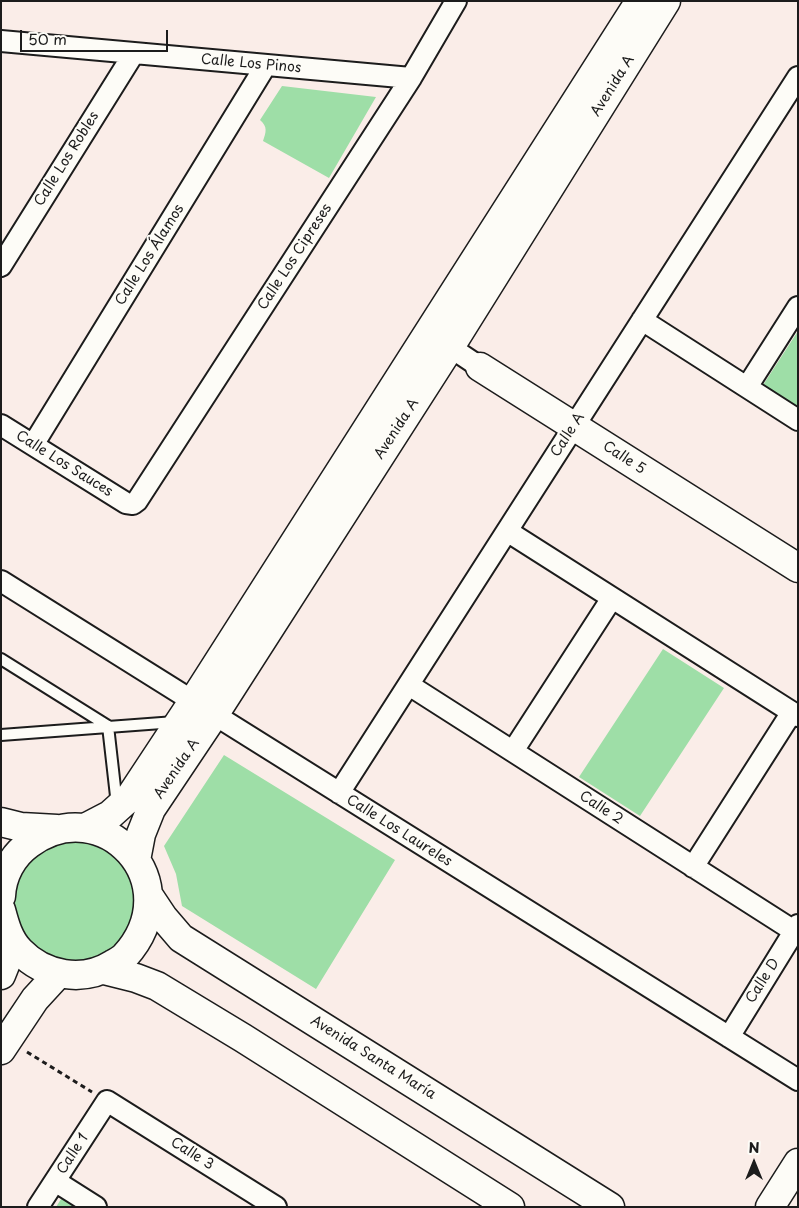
<!DOCTYPE html>
<meta charset="utf-8">
<style>
body{margin:0}
#map{position:relative;width:799px;height:1208px;overflow:hidden;background:#faede8;font-family:"Playpen Sans",sans-serif}
canvas{display:block}
.frame{position:absolute;inset:0;border:2px solid #1c1c1c;pointer-events:none}
.north{position:absolute;left:729px;top:1138px;width:50px;height:50px;-webkit-text-stroke:4px #fdfcf7;paint-order:stroke;rotate:0deg;font-size:14px;font-weight:700;line-height:20px;text-align:center;color:#1c1c1c}
.north::after{content:'';display:block;margin:auto;width:18px;height:22px;background:#1c1c1c;clip-path:polygon(50% 0,100% 100%,50% 72%,0 100%)}
.scale{position:absolute;left:20px;top:30px;width:148px;height:22px;box-sizing:border-box;border:2px solid #1c1c1c;border-top:0;padding-left:6px;font-size:15px;line-height:18px;white-space:nowrap;color:#1c1c1c;-webkit-text-stroke:4px #fdfcf7;paint-order:stroke}
</style>
<div id="map">
<canvas width="799" height="1208"></canvas>
<div class="frame"></div>
<div class="north">N</div>
<div class="scale">50 m</div>
</div>
<script>
const g = document.querySelector('canvas').getContext('2d');
g.lineJoin = 'round';
function fill(path, color) { g.fillStyle = color; g.fill(path, 'evenodd'); }
function trace(path, color, width, dash) { g.strokeStyle = color; g.lineWidth = width; g.lineCap = dash ? 'butt' : 'round'; g.setLineDash(dash || []); g.stroke(path); }
function write(font, color, halo, rows, align = 'center') {
  g.font = font + ' "Playpen Sans",sans-serif'; g.lineWidth = 4; g.setLineDash([]); g.textBaseline = 'middle'; g.strokeStyle = halo; g.fillStyle = color; for (const [text, x, y, turn = 0] of rows) {
    g.save(); g.translate(x, y); g.rotate((+turn || 0) * Math.PI / 180); g.textAlign = isNaN(turn) ? turn : align; if (halo) g.strokeText(text, 0, 0); g.fillText(text, 0, 0); g.restore();
  }
}
const green = new Path2D(`
 M282 86 376 97 329 178 263 141C266 132 268 127 260 120Z
 M798 331V407L763 385Z
 M663 649 724 688 640 816 579 777Z
 M224 755 395 860 316 989 182 906 176 874 164 846Z
 M14 902a61 61 0 1 1 122 0a61 61 0 1 1-122 0Z
 M63 1196 80 1207H56Z`);
const path = new Path2D(`
 M27 1052 92 1092`);
const lane = new Path2D(`
 M1 659 108 726
 M108 726 117 805
 M1 735 175 722`);
const street = new Path2D(`
 M1 41 411 78
 M1 266 134 53
 M642 320 798 420
 M450 347 480 367
 M747 387 798 307
 M1 425 126 503 133 504 137 501 411 78 456 1
 M33 445 266 65
 M507 531 798 716
 M1 581 798 1080
 M409 685 794 931
 M513 751 612 598
 M339 793 798 77
 M693 867 792 712
 M729 1037 798 925
 M55 1181 96 1207
 M38 1207 107 1101 276 1207`);
const secondary = new Path2D(`
 M480 367 798 568
 M1 822 21 827 57 829
 M85 828 110 815 130 797 194 700 640 1
 M136 860 141 834 151 809 214 715 450 347 666 1
 M1 896C2 876 12 856 29 844 103 789 191 883 125 956 122 959 117 962 113 964 83 983 44 976 20 951 9 940 5 925 1 910
 M149 896 163 917 181 938 610 1207
 M104 970 136 978 157 986 243 1038 510 1207
 M1 975 9 955 6 930
 M1 1050 35 999 58 974
 M770 1207 798 1163`);
const streetNames = [
 ["Calle Los Pinos",251,64,5],
 ["Avenida A",613,86,-58],
 ["Calle Los Robles",67,159,-58],
 ["Calle Los Álamos",150,255,-58],
 ["Calle Los Cipreses",295,257,-57],
 ["Avenida A",397,429,-57],
 ["Calle A",568,435,-57],
 ["Calle 5",624,458,33],
 ["Calle Los Sauces",64,464,32],
 ["Avenida A",177,769,-56],
 ["Calle 2",601,808,33],
 ["Calle Los Laureles",399,831,32],
 ["Calle D",763,981,-58],
 ["Avenida Santa María",373,1058,32],
 ["Calle 1",73,1154,-57],
 ["Calle 3",192,1154,32]
];
fill(green, '#9edea7');
trace(lane, '#1c1c1c', 14);
trace(street, '#1c1c1c', 24);
trace(secondary, '#1c1c1c', 31);
trace(path, '#1c1c1c', 3, [5, 4]);
trace(lane, '#fdfcf7', 10);
trace(street, '#fdfcf7', 20);
trace(secondary, '#fdfcf7', 28);
write('14px', '#1c1c1c', '#fdfcf7', streetNames);
</script>
